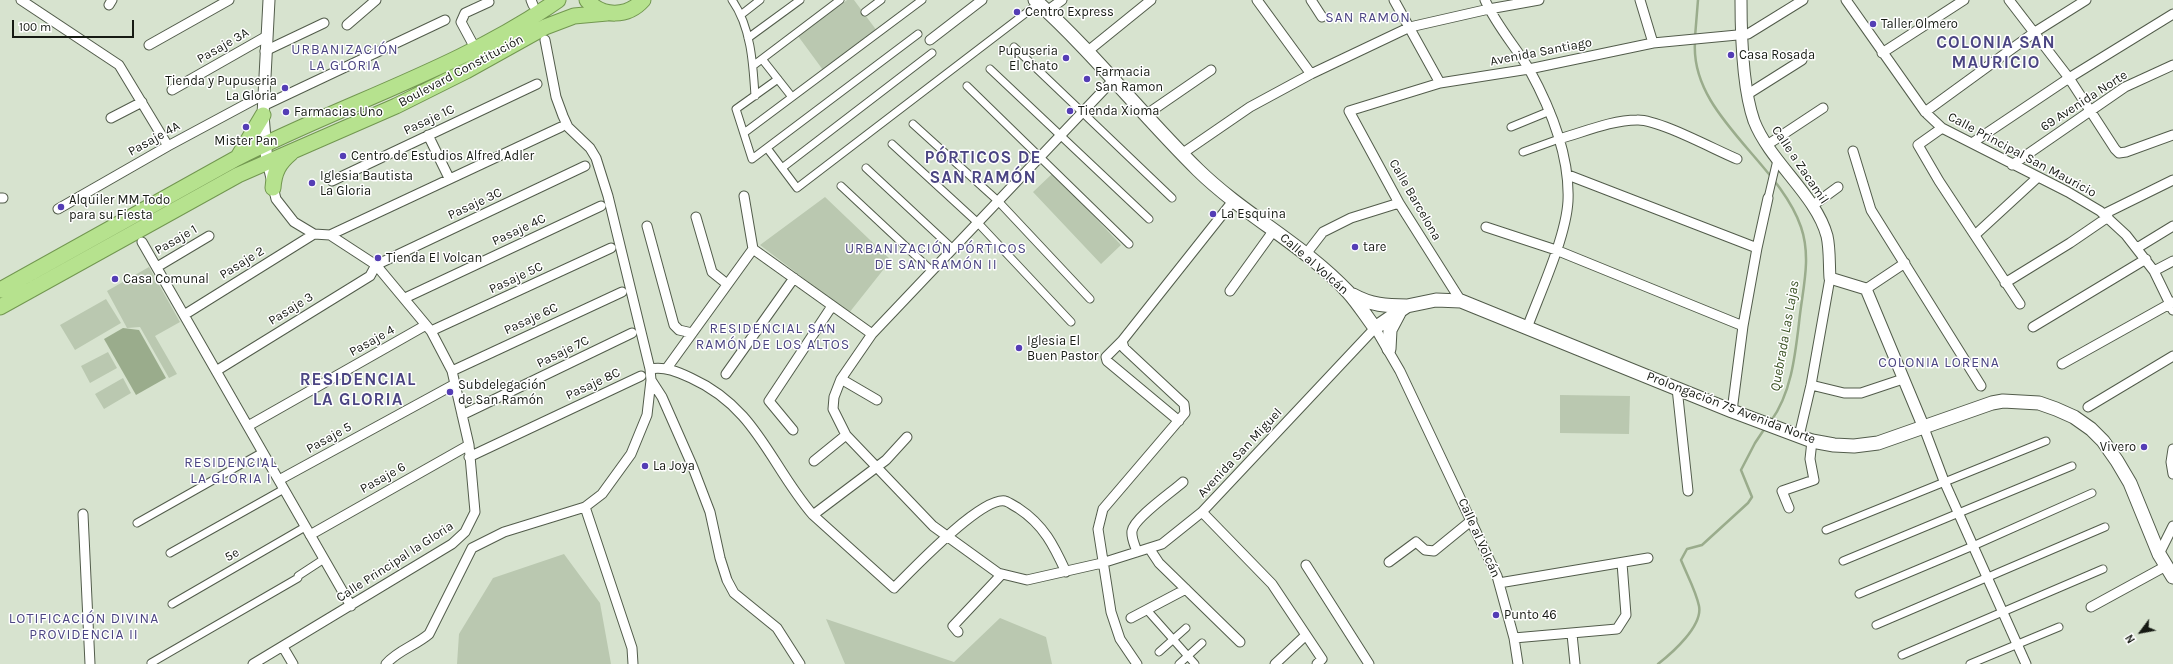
<!DOCTYPE html>
<meta charset="utf-8">
<style>
body{margin:0}
#map{position:relative;width:2173px;height:664px;overflow:hidden;background:#d7e3cf;font-family:Karla,sans-serif}
canvas{display:block}
.north{position:absolute;left:2121px;top:612px;width:40px;height:40px;-webkit-text-stroke:3px #fff;paint-order:stroke;rotate:238deg;font-size:11px;font-weight:700;line-height:16px;text-align:center;color:#161a13}
.north::after{content:'';display:block;margin:auto;width:14px;height:18px;background:#161a13;clip-path:polygon(50% 0,100% 100%,50% 72%,0 100%)}
.scale{position:absolute;left:12px;top:20px;width:122px;height:18px;box-sizing:border-box;border:2px solid #161a13;border-top:0;padding-left:5px;font-size:12px;line-height:14px;white-space:nowrap;color:#161a13;-webkit-text-stroke:3px #fff;paint-order:stroke}
</style>
<div id="map">
<canvas width="2173" height="664"></canvas>
<div class="north">N</div>
<div class="scale">100 m</div>
</div>
<script>
const g = document.querySelector('canvas').getContext('2d');
g.lineJoin = 'round';
function fill(path, color) { g.fillStyle = color; g.fill(path, 'evenodd'); }
function trace(path, color, width, dash) { g.strokeStyle = color; g.lineWidth = width; g.lineCap = dash ? 'butt' : 'round'; g.setLineDash(dash || []); g.stroke(path); }
function write(font, color, halo, rows, align = 'center') {
  g.font = font + ' Karla,sans-serif'; g.lineWidth = 3; g.setLineDash([]); g.textBaseline = 'middle'; g.strokeStyle = halo; g.fillStyle = color; for (const [text, x, y, turn = 0] of rows) {
    g.save(); g.translate(x, y); g.rotate((+turn || 0) * Math.PI / 180); g.textAlign = isNaN(turn) ? turn : align; if (halo) g.strokeText(text, 0, 0); g.fillText(text, 0, 0); g.restore();
  }
}
const green = new Path2D(`
 M847 0H854L877 31 823 70 798 36Z
 M1053 173 1121 245 1101 264 1033 192Z
 M825 197 891 260 849 313 760 245Z
 M149 267 180 322 155 336 177 374 169 378 140 327 127 328 107 291Z
 M106 299 121 323 75 350 60 325Z
 M108 352 117 368 90 383 81 366Z
 M123 378 131 393 104 409 95 394Z
 M1560 395 1630 396 1629 434 1560 433Z
 M564 554 600 603 611 664H457L459 634 493 578Z
 M1000 618 1046 637 1052 664H845L826 619 954 662Z`);
const water = new Path2D(`
 M123 328 139 330 166 378 136 395 104 339Z`);
const stream = new Path2D(`
 M1695 37 1698 0
 M1695 42C1690 115 1779 162 1801 227 1812 259 1802 291 1799 323 1795 357 1791 393 1771 421
 M1658 664C1672 653 1703 626 1699 606 1696 591 1687 575 1681 560L1687 549 1702 545 1748 503 1752 497 1741 470 1755 443 1765 428`);
const pedestrian = new Path2D(`
 M732 0C751 27 753 63 755 96
 M865 12 881 0
 M742 14 760 0
 M748 38 800 0
 M1014 47 1172 198
 M762 59 792 97
 M754 65 840 0
 M990 69 1149 219
 M778 79 736 109 752 159 918 34
 M967 86 1129 244
 M913 124 998 201 1090 299
 M1511 127 1550 111
 M744 133 922 0
 M892 144 978 223 1071 322
 M767 148 797 188 1039 3
 M1523 152 1559 139
 M782 168 932 53
 M866 168 953 249
 M841 186 932 271
 M1768 198 1777 160
 M137 523 263 452
 M1826 530 2046 441
 M170 553 284 489
 M1843 561 2072 466
 M1859 594 1973 546 2092 493
 M172 604 305 527
 M1147 610 1195 664
 M1876 625 2105 527
 M1159 652 1186 628
 M1902 655 2103 569
 M151 663 298 578V576L324 559
 M1179 664 1202 643
 M1970 664 2059 627`);
const minor = new Path2D(`
 M21 0 119 65 168 146
 M531 0 533 5
 M1257 0 1311 74
 M1311 0 1322 17
 M1394 0 1440 83
 M1485 0C1496 25 1515 46 1529 69 1551 109 1570 155 1568 201 1566 237 1540 293 1527 328
 M1640 0 1653 43
 M1846 0 1925 112 1942 128 2068 192 2100 211 2126 235 2154 271 2173 310
 M2009 0 2069 78 2115 149 2119 153 2126 152 2173 135
 M109 5 112 0
 M1047 11 1062 0
 M347 25 376 0
 M930 40 982 0
 M149 45 229 0
 M475 48 461 22 465 13 489 2 488 0
 M265 51 324 23
 M1088 51 1151 0
 M1882 53 1964 0
 M1114 79 872 334 841 379 834 397 833 409 846 435 933 526 998 573 1027 580 1102 563 1162 544 1202 512 1375 328 1400 371 1497 576 1514 638 1518 664
 M172 90 267 36
 M1748 94 1802 60
 M263 106 445 20
 M1925 112 2035 32 2086 0
 M1147 114 1211 70
 M111 118 142 102
 M1942 128 1918 145 1939 181 2020 304
 M428 135 449 178
 M1559 139C1584 132 1612 120 1637 120 1658 119 1715 150 1737 159
 M1972 143 2069 78 2173 14
 M1767 145 1823 108
 M1853 151 1871 210 1981 386
 M1183 153 1250 107 1311 74 1410 27 1489 9 1539 0
 M2012 165 2125 87 2173 65
 M1568 175 1757 248
 M332 181 537 84
 M744 196 753 249 872 334
 M0 198H3
 M1812 206 1838 187
 M58 209 168 146 263 95
 M2104 214 2173 180
 M696 217 712 272 727 284
 M647 226 674 325 679 330 692 333
 M1486 227 1556 250 1743 326
 M330 235 561 127
 M1975 235 2037 178
 M142 242 351 606
 M2137 248 2173 226
 M1306 254 1323 232 1351 218 1399 203
 M157 267 209 236
 M2154 271 2173 261
 M2005 283 2070 243 2108 217
 M1866 289 1905 263
 M1230 291 1274 230
 M405 298 601 206
 M1461 301 1399 203 1349 111 1440 83 1529 69 1653 43 1748 34 1803 0
 M184 315 314 234
 M2033 327 2146 259
 M431 331 611 248
 M1122 341 1124 348 1184 404 1185 413 1103 509 1098 529 1111 612 1120 639 1137 664
 M2062 364 2173 302
 M667 368 753 249
 M650 369C665 366 678 372 691 378 757 408 770 465 813 515L886 460 907 437
 M216 371 370 276 376 265 585 166
 M452 371 622 292
 M726 374 794 278
 M841 379 877 400
 M651 380 662 397 692 465 710 512 720 558 727 580 734 593 777 628 800 664
 M1811 385 1844 393H1861L1903 379
 M1677 388 1688 491
 M2088 407 2173 356
 M1732 411 1743 326 1757 248 1768 198
 M462 415 632 333
 M1179 421 1107 361 1106 357 1122 341 1233 201
 M248 426 426 325
 M1924 428 1944 481 2026 664
 M793 430 769 401 832 306
 M1799 436 1811 385 1830 278
 M2173 449 2171 462 2173 474
 M469 457 641 376
 M814 461 846 435
 M279 480 455 384
 M585 507 632 648 633 664
 M1789 508 1782 491 1814 480 1810 459 1812 441
 M1202 512 1272 584 1322 659 1317 664
 M83 514 90 664
 M813 515 894 588C913 569 981 497 1005 501 1009 502 1014 506 1018 508 1044 525 1054 546 1066 572
 M310 535 469 445
 M1149 548 1159 563 1240 642
 M1137 552C1135 545 1131 538 1132 531 1134 518 1172 492 1183 482
 M2159 554 2173 526
 M1389 562 1416 542 1425 550 1434 551 1472 520
 M1306 565 1369 664
 M1499 583 1648 558
 M2091 607 2166 566
 M1131 618 1186 589
 M958 632 953 626 1002 574
 M1572 634 1575 664
 M1514 638 1617 629 1626 615 1622 563
 M283 647 293 664
 M253 664 452 544 465 532 475 512 469 445 452 371 431 331 376 265 330 235 314 234 294 222 276 199 267 162
 M386 664C398 650 415 646 429 634L472 548 504 532 585 507 602 494 631 454 647 415 651 380 650 369 608 196 596 158 590 148 568 127 563 116 556 97 545 40
 M1275 664 1306 635`);
const tertiary = new Path2D(`
 M1741 0C1741 35 1742 87 1754 121 1770 162 1816 195 1827 236 1830 249 1829 265 1830 278L1866 289 1924 428
 M267 162 263 115 269 0`);
const secondary = new Path2D(`
 M1035 0C1094 53 1142 115 1198 170 1244 215 1304 245 1348 292 1358 303 1366 316 1375 328L1407 306 1436 300 1461 301 1732 411 1812 441 1834 445 1854 446 1878 443 1992 403 2003 401 2039 403 2056 409 2074 417 2091 429 2103 441 2117 461 2130 483 2159 554 2173 577
 M1353 295C1371 305 1386 306 1407 306
 M1389 349 1390 330 1399 313`);
const trunk = new Path2D(`
 M587 0C602 18 628 17 643 0
 M238 157 263 115
 M273 188C274 172 279 163 291 153
 M0 290 237 158C342 104 461 68 558 0
 M0 307 238 175 396 106 466 71 545 27 574 16 607 13`);
const markers = [
 [1017,12,4,"#543db5"],
 [1873,24,4,"#543db5"],
 [1731,55,4,"#543db5"],
 [1066,58,4,"#543db5"],
 [1087,79,4,"#543db5"],
 [285,88,4,"#543db5"],
 [1070,111,4,"#543db5"],
 [286,112,4,"#543db5"],
 [246,127,4,"#543db5"],
 [343,156,4,"#543db5"],
 [312,183,4,"#543db5"],
 [61,207,4,"#543db5"],
 [1213,214,4,"#543db5"],
 [1355,247,4,"#543db5"],
 [378,258,4,"#543db5"],
 [115,279,4,"#543db5"],
 [1019,348,4,"#543db5"],
 [450,392,4,"#543db5"],
 [2144,447,4,"#543db5"],
 [645,466,4,"#543db5"],
 [1496,615,4,"#543db5"]
];
const poiNames = [
 ["Centro Express",1025,12],
 ["Taller Olmero",1881,24],
 ["Pupuseria",1058,51,"right"],
 ["El Chato",1058,66,"right"],
 ["Casa Rosada",1739,55],
 ["Farmacia",1095,72],
 ["San Ramon",1095,87],
 ["Tienda y Pupuseria",277,81,"right"],
 ["La Gloria",277,96,"right"],
 ["Tienda Xioma",1078,111],
 ["Farmacias Uno",294,112],
 ["Mister Pan",246,141,"center"],
 ["Centro de Estudios Alfred Adler",351,156],
 ["Iglesia Bautista",320,176],
 ["La Gloria",320,191],
 ["Alquiler MM Todo",69,200],
 ["para su Fiesta",69,215],
 ["La Esquina",1221,214],
 ["tare",1363,247],
 ["Tienda El Volcan",386,258],
 ["Casa Comunal",123,279],
 ["Iglesia El",1027,341],
 ["Buen Pastor",1027,356],
 ["Subdelegación",458,385],
 ["de San Ramón",458,400],
 ["Vivero",2136,447,"right"],
 ["La Joya",653,466],
 ["Punto 46",1504,615]
];
const streetNames = [
 ["Pasaje 3A",223,46,-30],
 ["Avenida Santiago",1541,52,-11],
 ["Boulevard Constitución",461,71,-28],
 ["69 Avenida Norte",2084,101,-33],
 ["Pasaje 1C",429,120,-25],
 ["Pasaje 4A",154,139,-29],
 ["Calle Principal San Mauricio",2022,155,28],
 ["Calle a Zacamil",1800,165,56],
 ["Calle Barcelona",1415,200,60],
 ["Pasaje 3C",475,204,-25],
 ["Pasaje 4C",519,230,-25],
 ["Pasaje 1",176,240,-30],
 ["Pasaje 2",242,263,-32],
 ["Calle al Volcán",1314,264,41],
 ["Pasaje 5C",516,278,-25],
 ["Pasaje 3",291,309,-32],
 ["Pasaje 6C",531,319,-25],
 ["Pasaje 4",372,341,-29],
 ["Pasaje 7C",563,352,-26],
 ["Pasaje 8C",593,384,-25],
 ["Prolongación 75 Avenida Norte",1731,408,21],
 ["Pasaje 5",329,438,-29],
 ["Avenida San Miguel",1240,453,-47],
 ["Pasaje 6",383,478,-29],
 ["Calle al Volcán",1479,538,66],
 ["5e",232,555,-30],
 ["Calle Principal la Gloria",395,562,-33]
];
const neighbourhoodNames = [
 ["SAN RAMON",1368,18],
 ["URBANIZACIÓN",345,50],
 ["LA GLORIA",345,66],
 ["URBANIZACIÓN PÓRTICOS",936,249],
 ["DE SAN RAMÓN II",936,265],
 ["RESIDENCIAL SAN",773,329],
 ["RAMÓN DE LOS ALTOS",773,345],
 ["COLONIA LORENA",1939,363],
 ["RESIDENCIAL",231,463],
 ["LA GLORIA I",231,479],
 ["LOTIFICACIÓN DIVINA",84,619],
 ["PROVIDENCIA II",84,635]
];
const waterNames = [
 ["Quebrada Las Lajas",1785,336,-80]
];
const districtNames = [
 ["COLONIA SAN",1996,43],
 ["MAURICIO",1996,63],
 ["PÓRTICOS DE",983,158],
 ["SAN RAMÓN",983,178],
 ["RESIDENCIAL",358,380],
 ["LA GLORIA",358,400]
];
fill(green, '#bac8b0');
fill(water, '#9aac8c');
trace(stream, '#9aac8c', 2.5);
trace(pedestrian, '#525c4b', 9);
trace(minor, '#525c4b', 11);
trace(tertiary, '#525c4b', 13);
trace(secondary, '#525c4b', 15);
trace(trunk, '#729750', 17);
trace(pedestrian, '#fff', 7);
trace(minor, '#fff', 9);
trace(tertiary, '#fff', 11);
trace(secondary, '#fff', 13);
trace(trunk, '#b6e28e', 15);
for (const [x, y, r, color] of markers) { const dot = new Path2D(); dot.arc(x, y, r, 0, 2 * Math.PI); g.fillStyle = color; g.fill(dot); trace(dot, '#fff', 1.5); }
write('13px', '#161a13', '#fff', poiNames, 'left');
write('13px', '#161a13', '#fff', streetNames);
g.letterSpacing = '1px';
write('14px', '#4b4583', '#fff', neighbourhoodNames);
g.letterSpacing = '0px';
write('italic 14px', '#374f20', '#fff', waterNames);
g.letterSpacing = '1px';
write('bold 17px', '#4b4583', '#fff', districtNames);
g.letterSpacing = '0px';
</script>
